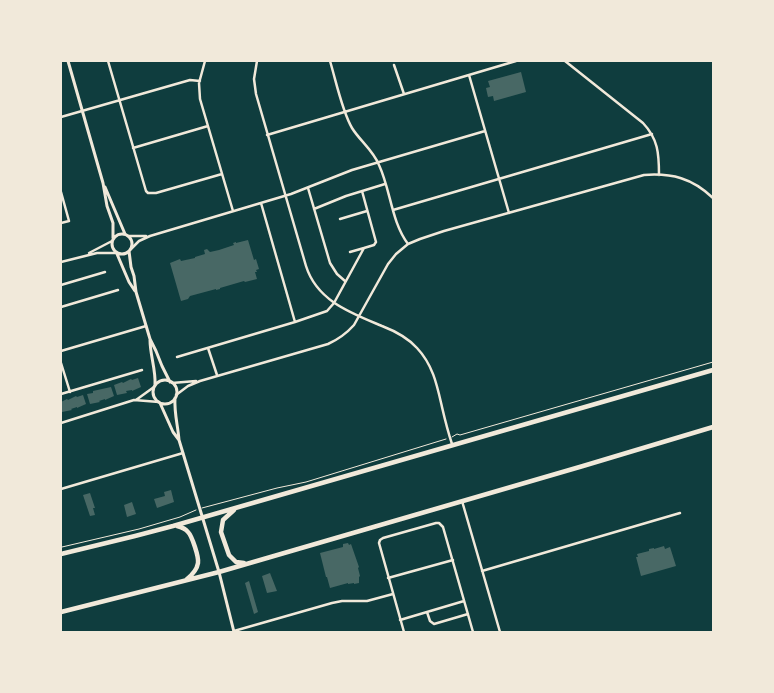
<!DOCTYPE html>
<style>
body{margin:0}
#map{position:relative;width:774px;height:693px;overflow:hidden;background:#0f3d3e;font-family:Karla,sans-serif}
canvas{display:block}
.frame{position:absolute;inset:0;border:62px solid #f1e9da;pointer-events:none}
</style>
<div id="map">
<canvas width="774" height="693"></canvas>
<div class="frame"></div>
</div>
<script>
const g = document.querySelector('canvas').getContext('2d');
g.lineJoin = 'round';
function fill(path, color) { g.fillStyle = color; g.fill(path, 'evenodd'); }
function trace(path, color, width, dash) { g.strokeStyle = color; g.lineWidth = width; g.lineCap = dash ? 'butt' : 'round'; g.setLineDash(dash || []); g.stroke(path); }
const building = new Path2D(`
 M521 72 526 92 494 101 493 96 488 97 486 88 490 87 488 81Z
 M248 240 254 260 256 259 259 269 256 270 257 272H255L257 279 245 282 244 281 220 288V289L216 290V289L190 296 188 299 181 301 170 263 180 259 181 261 195 258V257L205 254 204 250 207 249 210 252 219 250 234 245 233 243 236 242V243Z
 M138 378 141 387 132 391V390L126 391 127 393 117 395 114 385 122 382 123 383 131 379 132 380Z
 M111 387 114 396 105 400V399L99 401 100 402 90 404 87 394 93 393V391Z
 M83 395 86 404 77 408V407L71 409 72 410 62 412 61 402 67 399 68 400 76 396 77 397Z
 M171 490 174 502 157 508 154 499 165 496 164 492Z
 M90 493 95 508H93L95 515 90 516 83 495Z
 M132 502 136 514 127 517 124 505Z
 M348 543 349 545 351 544 359 567 358 568 360 576 359 577V583L354 584V583L348 584V583L330 588 327 577H326L320 553 343 547V544Z
 M664 546 665 549 670 547 676 566 641 576 636 557H638L637 554 649 551V549L654 548V549Z
 M270 573 277 591 267 593 262 576Z
 M249 581 258 612 254 614 245 583Z`);
const path = new Path2D(`
 M452 437 457 434 460 435 713 362
 M202 508 277 488 306 482 446 439
 M62 547 139 529 180 517 196 510`);
const minor = new Path2D(`
 M108 61 146 191 148 193H156L222 174
 M205 61 199 83 200 99 233 211
 M257 61 254 79 256 94 306 266C317 301 351 313 382 326 395 331 407 337 417 348 433 365 437 385 442 407 445 420 448 432 452 444
 M330 61C336 81 342 111 352 128 360 141 373 150 379 165 391 191 391 221 408 244
 M565 61 643 123C658 139 659 153 659 175
 M394 65 404 94
 M469 75 509 213
 M61 117 190 80 200 81
 M267 135 516 61
 M133 148 208 126
 M308 188 330 263 337 274 345 281
 M61 192 69 221 61 223
 M261 203 295 322
 M314 209 346 196 385 184
 M393 210 652 134
 M340 219 367 211
 M128 236H146
 M131 249 139 241 150 236 291 194 352 170 485 131
 M350 252 364 248
 M89 253 112 241
 M61 262 97 253H116
 M61 285 105 272
 M61 307 118 290
 M208 348 217 375
 M61 351 146 326
 M177 357 295 322 327 311 334 303 364 248 374 245 376 242 362 191
 M61 363 70 392
 M172 383 196 381
 M61 394 142 370
 M176 395 188 386 200 381 328 344C339 339 346 334 354 325L388 264 396 254 408 244 420 239 444 231 644 175C672 173 692 178 713 198
 M136 400 154 387
 M61 423 134 400 159 402
 M61 489 183 453
 M462 501 500 632
 M482 571 680 513
 M388 578 453 560
 M427 612 430 621 434 624 468 614
 M400 620 464 601
 M234 631 332 603 342 601H367L393 594
 M404 632 379 543 380 540 383 538 436 523H439L443 527 473 632`);
const tertiary = new Path2D(`
 M68 61 103 183 107 206 113 223V238
 M105 187 125 234
 M112 244a10 10 0 1 1 20 0a10 10 0 1 1-20 0Z
 M129 251 131 267 134 276 136 292 150 339 156 351 162 366 170 382
 M117 254 129 282 135 291
 M150 340C150 355 156 370 155 385
 M153 392a12 12 0 1 1 24 0a12 12 0 1 1-24 0Z
 M175 398C174 413 178 426 179 440L219 572 234 632
 M160 403 173 432 179 440`);
const trunk = new Path2D(`
 M234 510 223 520 221 532 229 555 236 562 244 563
 M177 526C181 527 185 528 188 532 192 536 199 557 198 563 197 570 191 576 186 580
 M61 554 135 536 173 526 713 370
 M61 612 219 572 583 466 713 427`);
fill(building, '#486865');
trace(path, '#f1e9da', 1);
trace(minor, '#f1e9da', 2.5);
trace(tertiary, '#f1e9da', 3);
trace(trunk, '#f1e9da', 4.5);
</script>
